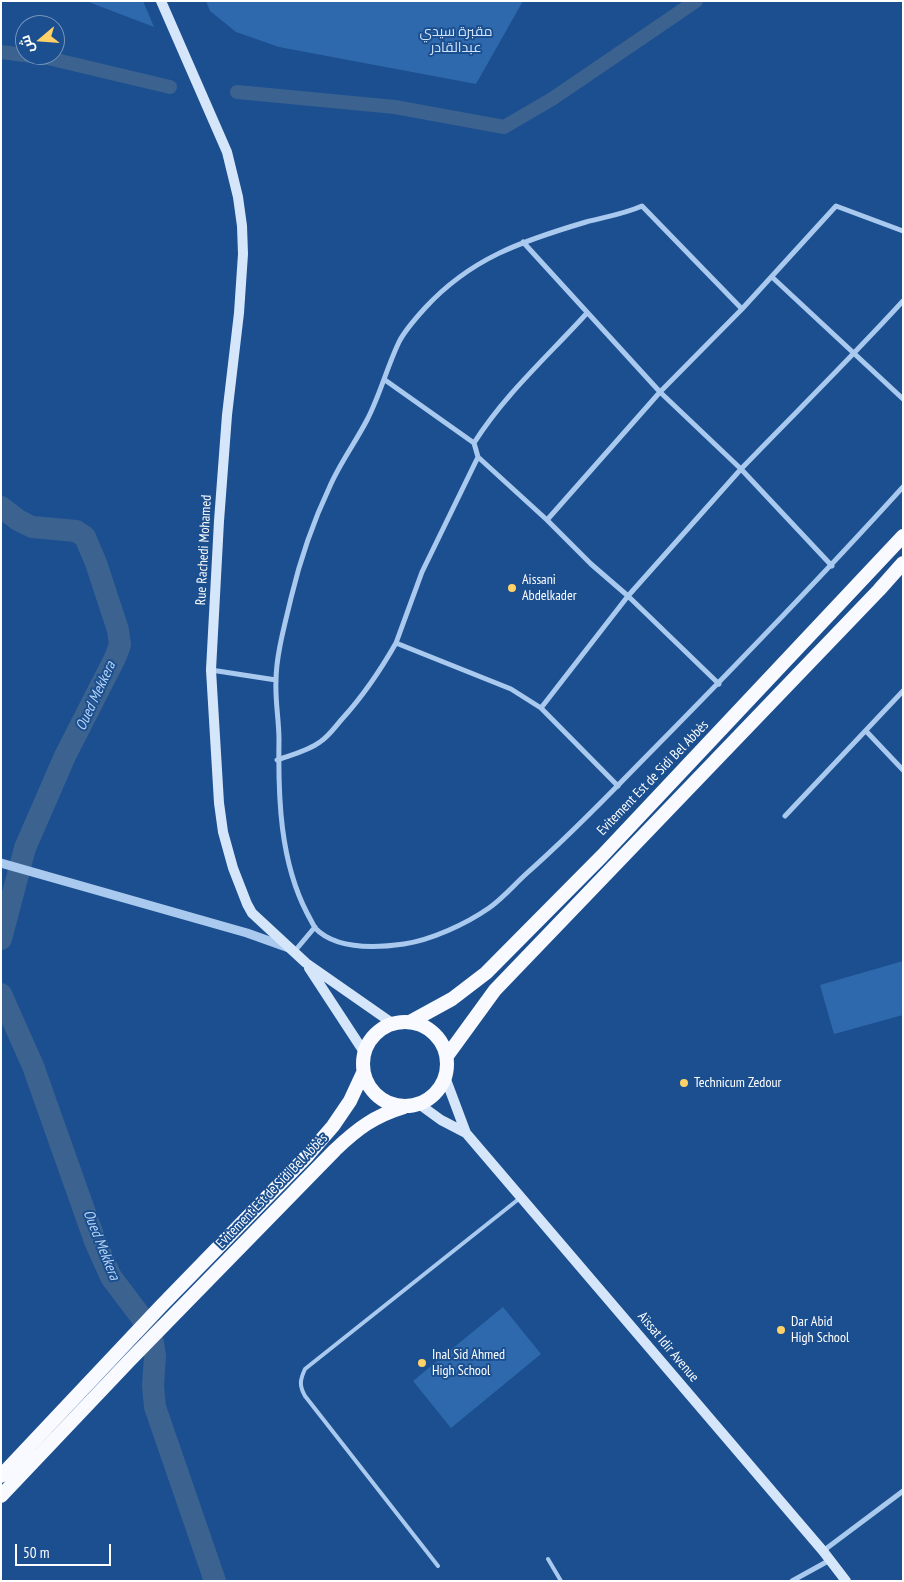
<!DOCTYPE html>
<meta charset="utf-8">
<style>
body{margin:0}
#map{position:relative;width:904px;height:1582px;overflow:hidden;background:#1b4f8f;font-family:"PT Sans Narrow",Cairo,sans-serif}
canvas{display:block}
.frame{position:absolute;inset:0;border:2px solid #fff;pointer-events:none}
.north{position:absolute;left:15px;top:15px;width:50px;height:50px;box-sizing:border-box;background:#1b4f8f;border:1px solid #7695bc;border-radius:50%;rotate:252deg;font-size:14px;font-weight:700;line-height:20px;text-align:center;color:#fff}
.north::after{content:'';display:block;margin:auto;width:18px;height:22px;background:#ffd166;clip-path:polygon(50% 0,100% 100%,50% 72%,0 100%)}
.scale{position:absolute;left:15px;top:1544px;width:96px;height:22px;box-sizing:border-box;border:2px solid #fff;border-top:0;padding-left:6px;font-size:15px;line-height:18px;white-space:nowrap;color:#fff;-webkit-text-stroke:4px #1b4f8f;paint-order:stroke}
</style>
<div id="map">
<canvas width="904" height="1582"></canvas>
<div class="frame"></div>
<div class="north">ش</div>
<div class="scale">50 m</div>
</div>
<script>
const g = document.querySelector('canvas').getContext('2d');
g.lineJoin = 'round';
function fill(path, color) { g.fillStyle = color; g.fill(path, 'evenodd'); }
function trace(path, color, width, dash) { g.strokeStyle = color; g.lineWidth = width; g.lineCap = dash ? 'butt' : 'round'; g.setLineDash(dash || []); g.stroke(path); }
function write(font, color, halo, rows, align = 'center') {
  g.font = font + ' "PT Sans Narrow",Cairo,sans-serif'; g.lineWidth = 4; g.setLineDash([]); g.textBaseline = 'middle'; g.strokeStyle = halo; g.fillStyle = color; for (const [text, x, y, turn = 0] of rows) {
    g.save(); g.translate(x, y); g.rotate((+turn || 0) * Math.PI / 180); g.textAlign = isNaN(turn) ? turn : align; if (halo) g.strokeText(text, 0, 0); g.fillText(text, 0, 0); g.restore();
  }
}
const green = new Path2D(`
 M86 1H143L154 27Z
 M206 1H523L476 84 279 47 236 32 210 11Z
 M903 961V1015L834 1034 820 985Z
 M503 1307 541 1354 451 1428 413 1381Z`);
const canal = new Path2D(`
 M1 52 48 58 170 87
 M237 92 395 107 504 127 552 99 696 1`);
const river = new Path2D(`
 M1 507 18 520 32 527 76 531 85 537 96 563 118 630 120 645 115 658 65 756 25 848 1 939
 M1 994 33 1066 95 1241 111 1277 151 1330 155 1356 153 1386 155 1407 215 1581`);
const service = new Path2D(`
 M548 1559 561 1581
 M438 1566 305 1396C299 1385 300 1380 305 1369L520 1198`);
const minor = new Path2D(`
 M523 242 660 392 741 469C795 413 850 359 903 301
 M772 277 903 399
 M742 309 642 206C624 214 605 217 586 222 522 241 471 258 425 308 415 319 405 330 399 342 387 367 380 395 367 420 355 443 340 463 330 486 313 522 300 560 291 598 285 624 276 655 276 681 275 701 279 720 279 740 278 797 280 861 307 913 308 915 314 926 315 928 336 950 376 948 404 944 431 940 466 924 489 908 502 899 514 885 526 874 562 842 596 808 629 774 722 680 814 585 903 487
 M385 380 474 443 478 457 547 520 660 392 742 309 836 206 903 231
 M474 443C505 394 548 356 587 313
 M547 520 591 564 628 596 719 684
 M396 643 422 572 478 457
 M211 670 276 680
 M541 708 618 786
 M866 731 903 770
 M277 760C291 755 308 751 320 742 329 736 335 727 342 719 364 695 380 671 396 643L511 689 541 708 628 596 741 469 832 566
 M785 816 903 691
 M294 952 315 927
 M823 1551 903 1491
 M792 1581 830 1560`);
const tertiary = new Path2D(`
 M1 863 247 933 289 948`);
const secondary = new Path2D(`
 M161 1 227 152 238 197 242 226 243 254 239 313 227 415 219 521 211 670 219 803 223 832 233 868 247 904 252 913 306 963 392 1023
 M309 968 364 1052
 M445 1077 466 1133
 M419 1104 441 1120 466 1133 823 1551 846 1581`);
const trunk = new Path2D(`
 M363 1064a42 42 0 1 1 84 0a42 42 0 1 1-84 0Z
 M410 1022 452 999 486 973 602 856 903 536
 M447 1056 495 990 879 590 903 563
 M1 1476 162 1305 308 1155 333 1126 350 1101 363 1073
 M1 1496 130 1360 335 1150C357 1129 374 1116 404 1107`);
const markers = [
 [512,588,5,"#ffd166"],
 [684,1083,5,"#ffd166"],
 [781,1330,5,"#ffd166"],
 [422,1363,5,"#ffd166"]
];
const parkNames = [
 ["مقبرة سيدي",456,32],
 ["عبدالقادر",456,48]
];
const streetNames = [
 ["Rue Rachedi Mohamed",204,550,-87],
 ["Evitement Est de Sidi Bel Abbès",653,778,-46],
 ["Evitement Est de Sidi Bel Abbès",272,1191,-46],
 ["Aïssat Idir Avenue",668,1347,50]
];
const poiNames = [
 ["Aissani",522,580],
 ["Abdelkader",522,596],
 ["Technicum Zedour",694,1083],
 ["Dar Abid",791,1322],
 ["High School",791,1338],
 ["Inal Sid Ahmed",432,1355],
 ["High School",432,1371]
];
const waterNames = [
 ["Oued Mekkera",96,696,-65],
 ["Oued Mekkera",101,1245,68]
];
fill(green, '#2e69ad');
trace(canal, '#3c6290', 14);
trace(river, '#3c6290', 22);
trace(service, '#a9c9ee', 4);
trace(minor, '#a9c9ee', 5);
trace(tertiary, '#a9c9ee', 9);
trace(secondary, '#d6e6fa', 10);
trace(trunk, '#f8faff', 14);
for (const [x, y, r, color] of markers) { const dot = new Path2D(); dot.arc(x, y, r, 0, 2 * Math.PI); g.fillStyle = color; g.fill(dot); trace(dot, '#1b4f8f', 2); }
write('14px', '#cfe3fa', '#1b4f8f', parkNames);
write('14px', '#fff', '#1b4f8f', streetNames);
write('14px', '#fff', '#1b4f8f', poiNames, 'left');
write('italic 15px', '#b5d3f5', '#1b4f8f', waterNames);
</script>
